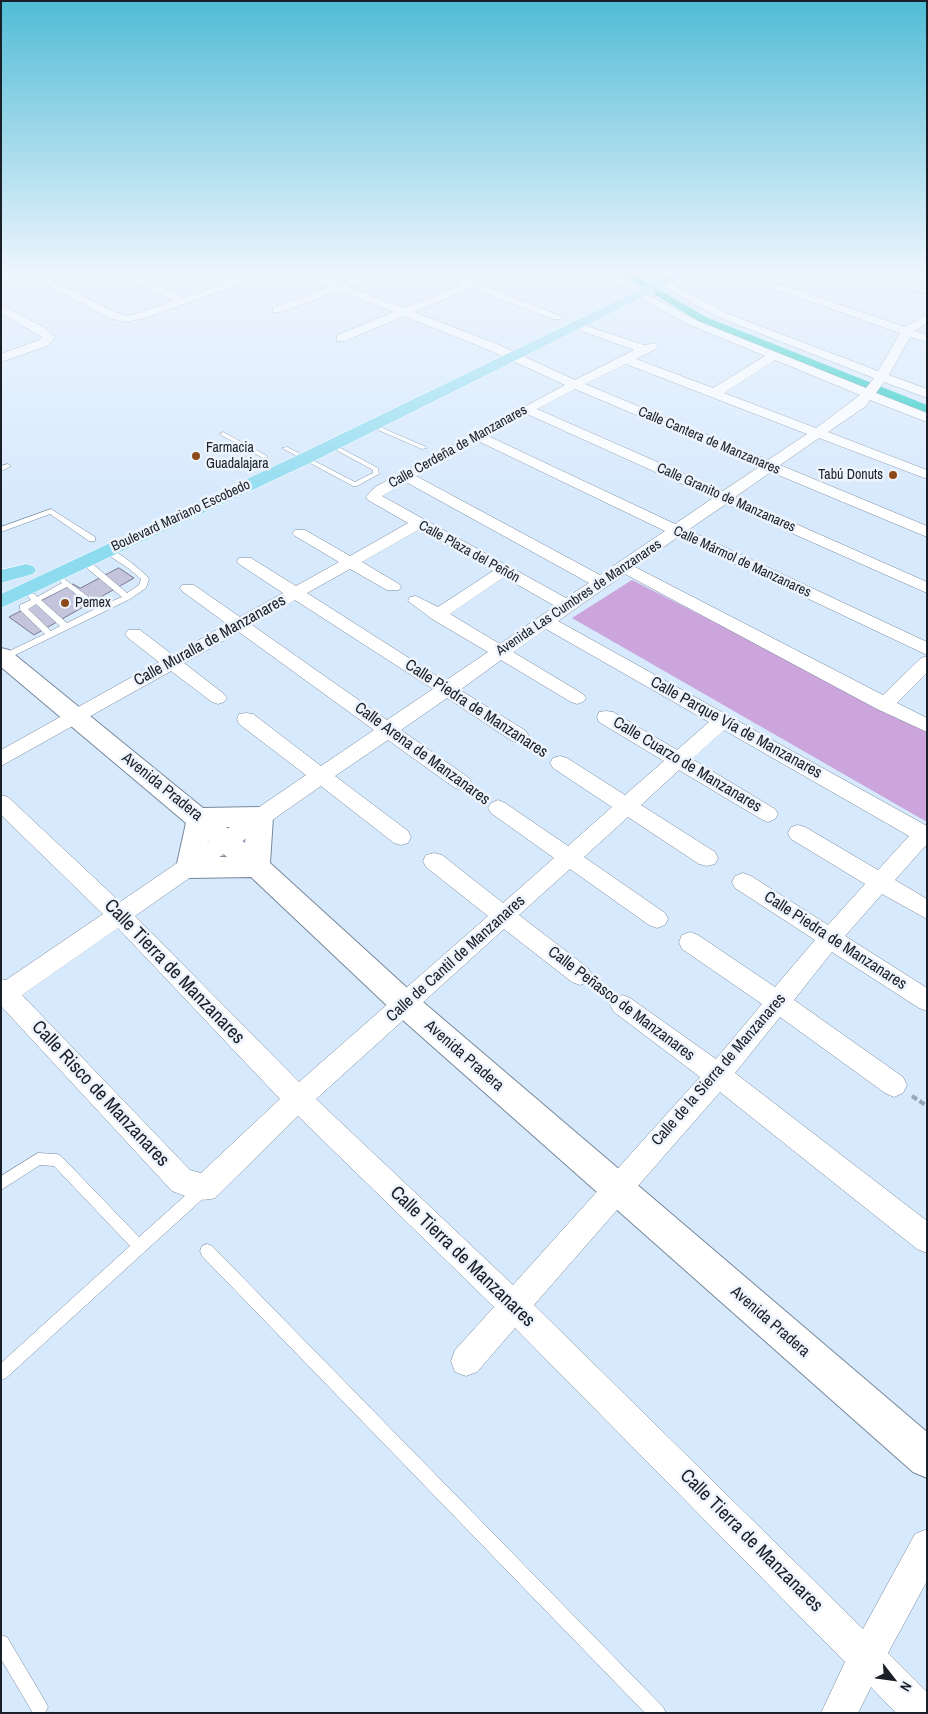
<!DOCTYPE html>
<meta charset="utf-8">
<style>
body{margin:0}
#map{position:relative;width:928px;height:1714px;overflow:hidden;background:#d7e9fd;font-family:"Archivo Narrow",sans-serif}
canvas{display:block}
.frame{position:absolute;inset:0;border:2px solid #192027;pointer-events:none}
.north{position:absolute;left:868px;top:1654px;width:50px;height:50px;-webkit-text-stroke:4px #edf4fd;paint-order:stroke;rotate:120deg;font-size:14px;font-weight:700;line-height:20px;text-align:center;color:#192027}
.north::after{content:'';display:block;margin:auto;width:18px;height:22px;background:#192027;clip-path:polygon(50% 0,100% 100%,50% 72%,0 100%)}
</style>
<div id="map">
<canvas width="928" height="1714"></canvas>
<div class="frame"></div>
<div class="north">N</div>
</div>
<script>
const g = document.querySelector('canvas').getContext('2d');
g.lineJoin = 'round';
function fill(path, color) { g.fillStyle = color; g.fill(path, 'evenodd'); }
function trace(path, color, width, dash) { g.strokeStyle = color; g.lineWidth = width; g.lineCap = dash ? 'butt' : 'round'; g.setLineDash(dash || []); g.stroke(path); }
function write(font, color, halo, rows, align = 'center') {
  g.font = font + ' "Archivo Narrow",sans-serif'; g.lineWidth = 5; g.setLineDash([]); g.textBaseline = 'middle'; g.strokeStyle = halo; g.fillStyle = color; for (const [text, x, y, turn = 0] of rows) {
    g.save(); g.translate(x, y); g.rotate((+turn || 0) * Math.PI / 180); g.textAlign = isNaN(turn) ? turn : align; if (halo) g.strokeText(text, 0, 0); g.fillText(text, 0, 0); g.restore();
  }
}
const green = new Path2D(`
 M632 580 927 731V822L572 618Z`);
const canal = new Path2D(`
 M619 273H631L706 317 927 405V414L698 321Z`);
const building = new Path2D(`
 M119 568 134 578 34 635 9 617 73 584 80 588Z`);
const pathFar1 = new Path2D(`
 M533 745 545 753`);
const path = new Path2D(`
 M596 986 607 994
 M912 1096 927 1106`);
const service = new Path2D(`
 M736 273H742L711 285 674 276 677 274 711 281Z
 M860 273H867L927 291V294Z
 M371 423 426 447 427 448 422 449 369 426 368 425Z
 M223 432 267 456 268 457 263 458 221 435 220 434Z
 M331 443 378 468 379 474 357 486H353L282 448 287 447 355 482 373 473V470L329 446 328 445Z
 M8 464 11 466 1 471V466Z
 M51 509 95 537V541H89L50 514 1 532V527Z
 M105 549C118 549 139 569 148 577L149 579 146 588 130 599 7 659H1V655L45 634 20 610V605L31 600 28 596 29 594H35L37 597 62 583 59 580 63 578 101 606 122 597 82 564V560H88L127 593 139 585 141 579 128 568 105 553ZM67 587 95 609 67 623 41 600ZM36 604 60 626 51 631 28 609Z
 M38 1153 57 1154 61 1156 139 1237 198 1184 203 1183 208 1184 209 1189 208 1194 6 1378 1 1380V1363L130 1246 54 1166 40 1165 1 1190V1176Z
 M207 1244 212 1246 663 1707 666 1713H645L202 1256 200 1251 202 1246Z
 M1 1635 7 1637 45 1701 48 1707 45 1713H33L1 1659Z`);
const minor = new Path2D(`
 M24 273H36L117 313 126 316 138 313 173 301 117 275 116 273H129L184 298 226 283 208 275 207 273H220L236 279 256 273H270L145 318 126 322 109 318Z
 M298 273H311L339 283 368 273H382L381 275 349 287 404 308 461 285 436 275 435 273H449L476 282 563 317 561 319H553L471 288 414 312 497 344 575 380 634 350 571 327 569 325 575 322 644 345 656 343 658 346 656 349 636 359 713 388 765 356 690 325 636 296V292L640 291 698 321 866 388 874 378 718 317 659 284V280L663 279 726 313 878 371 900 333 772 288V284H780L905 327 927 315V323L915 331 927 335V342L910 337 889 375 927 389V398L884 382 876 393 927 413V422L870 400 866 406 828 432 927 470V479L819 438 780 465 927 526V537L771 472 735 497 927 582V593L726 504 688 530 927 642V655L678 537 635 567 883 695 921 658 927 656V673L897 703 927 718V732L877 709 625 574 558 621 927 826V844L895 880 927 899V919L882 894 845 936 927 988V1011L919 1008 832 952 794 1000 903 1077 907 1085 903 1093 894 1097 885 1093 780 1017 735 1073 927 1221V1253L917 1249 720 1092 534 1305 863 1629 915 1534 927 1529V1581L888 1653 927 1692V1713H896L871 1687 858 1713H821L845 1662 515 1328 477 1372 466 1376 455 1372 451 1361 455 1350 494 1307 298 1116 215 1198C200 1203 186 1196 172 1191L1 1006V979L6 980 103 914 1 815V795L8 797 120 902 306 775 239 724 237 719 239 714 246 713 253 714 321 766 374 730 239 632 184 663 224 694 227 698 224 702 218 704 212 702 171 671 1 766V750L159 662 128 638 125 634 128 630H140L173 655 227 624 182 591 180 588 182 585H194L240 617 283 593 239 564 237 561 239 558H251L296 586 339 562 295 536 292 533 295 530H305L350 556 408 523 368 500 366 497 375 487 565 385 489 350 404 316 345 341H337V335L394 312 339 291 281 312H273V308L329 287ZM775 360 860 395 816 428 724 393ZM626 364 807 434 768 460 585 384ZM575 389 759 467 723 491 537 409ZM527 414 713 498 675 524 488 436ZM478 441 665 531 600 575 416 476ZM406 482 589 583 566 598 382 496ZM420 529 493 571 438 607 416 596 410 597 408 601 432 619 488 652 445 681 307 593 350 569 387 590H399L401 587 399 584 362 562ZM504 577 555 606 500 644 450 614ZM295 600 433 689 387 720 252 625ZM546 629 709 722 677 750 613 712 606 711 599 712 597 717 599 722 664 761 625 795 567 758 560 756 553 758 550 763 553 768 612 807 568 846 505 803 498 800 491 803 488 808 491 813 554 858 503 903 442 855 434 853 426 855 423 861 426 867 488 916 299 1082 135 916 321 786 394 843 401 845 408 843 411 837 408 831 335 776 388 740 455 788 462 790 469 788 472 783 469 778 401 730 447 698 512 741 519 743 526 741 529 736 526 731 460 690 501 660 571 702 577 704 583 702 586 698 583 694 513 652ZM724 730 909 836 878 870 805 827 798 825 791 827 788 833 791 839 865 884 828 925 751 876 743 873 735 876 732 882 735 888 815 940 775 987 698 935 690 932 682 935 679 942 682 949 762 1004 716 1059 630 998 622 995 614 998 610 1005 614 1012 700 1077 513 1285 316 1099 504 929 572 982 580 985 588 982 592 975 588 968 519 915 570 869 649 925 657 928 665 925 668 919 665 913 584 857 628 817 699 864 707 866 715 864 718 858 715 852 641 805 679 770 761 819 768 822 775 819 778 814 775 809 692 759ZM118 928 280 1099 201 1173 190 1170 22 995Z
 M603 273H615L631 284 630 286H622Z
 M642 273H653L654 274 649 277Z
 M1 305 45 328 55 337 47 346 1 362V354L39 340 42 337 1 313Z`);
const tertiary = new Path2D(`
 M1 648 9 650 203 808 260 807 269 810 273 817 270 863 416 996 927 1432V1478L913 1472 396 1014 251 877 189 878 180 875 176 868 186 823 1 667ZM226 827H247L245 843ZM208 841 227 857H204Z`);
const primary = new Path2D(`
 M674 273H691L310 463 1 608V594L298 455Z
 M26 564 33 566 36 570 33 574 1 583V570Z`);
const markers = [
 [196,456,5,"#8c4a18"],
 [893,475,5,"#8c4a18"],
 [65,603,5,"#8c4a18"]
];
const farStreetnames = [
 ["Calle Cantera de Manzanares",709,441,23],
 ["Calle Cerdeña de Manzanares",458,447,-29],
 ["Calle Granito de Manzanares",726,498,24],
 ["Boulevard Mariano Escobedo",181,516,-25],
 ["Calle Plaza del Peñón",469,552,29],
 ["Calle Mármol de Manzanares",742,562,25],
 ["Avenida Las Cumbres de Manzanares",579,598,-34]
];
const farPoinames = [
 ["Farmacia",206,448],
 ["Guadalajara",206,464],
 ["Tabú Donuts",883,475,"right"],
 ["Pemex",75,603]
];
const streetNames = [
 ["Calle Muralla de Manzanares",210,641,-29],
 ["Calle Piedra de Manzanares",476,709,33],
 ["Calle Parque Vía de Manzanares",736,728,29],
 ["Calle Arena de Manzanares",422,754,36],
 ["Calle Cuarzo de Manzanares",687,765,31],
 ["Avenida Pradera",162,787,39],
 ["Calle Piedra de Manzanares",835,941,33],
 ["Calle de Cantil de Manzanares",456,959,-42],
 ["Calle Peñasco de Manzanares",621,1004,37],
 ["Avenida Pradera",464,1056,41],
 ["Calle de la Sierra de Manzanares",719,1070,-49],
 ["Avenida Pradera",770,1322,41]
];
const nearStreetnames = [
 ["Calle Tierra de Manzanares",174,972,46],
 ["Calle Risco de Manzanares",100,1094,47],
 ["Calle Tierra de Manzanares",462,1257,44],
 ["Calle Tierra de Manzanares",751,1541,45]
];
fill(green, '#cba5db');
fill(canal, '#10c7ba');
fill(building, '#c4c5dd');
trace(building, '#78798f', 1);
trace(service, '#78889b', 1);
trace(minor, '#78889b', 1);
trace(tertiary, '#78889b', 2);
trace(primary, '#fff', 1);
trace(pathFar1, '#98a7b6', 3, [4.5, 2.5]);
trace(path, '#98a7b6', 4, [6, 3]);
fill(service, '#fff');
fill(minor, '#fff');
fill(tertiary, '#fff');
fill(primary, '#8ddbef');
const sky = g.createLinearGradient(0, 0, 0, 512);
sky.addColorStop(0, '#51bcd6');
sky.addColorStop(0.53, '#edf5fe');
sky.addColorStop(1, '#edf5fe00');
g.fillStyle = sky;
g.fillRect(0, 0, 928, 512);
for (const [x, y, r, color] of markers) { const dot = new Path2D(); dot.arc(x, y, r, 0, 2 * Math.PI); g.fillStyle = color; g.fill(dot); trace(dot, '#edf4fd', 2); }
write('14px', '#192027', '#edf4fd', farStreetnames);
write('14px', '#192027', '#edf4fd', farPoinames, 'left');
write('16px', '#192027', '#edf4fd', streetNames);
write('19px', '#192027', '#edf4fd', nearStreetnames);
</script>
